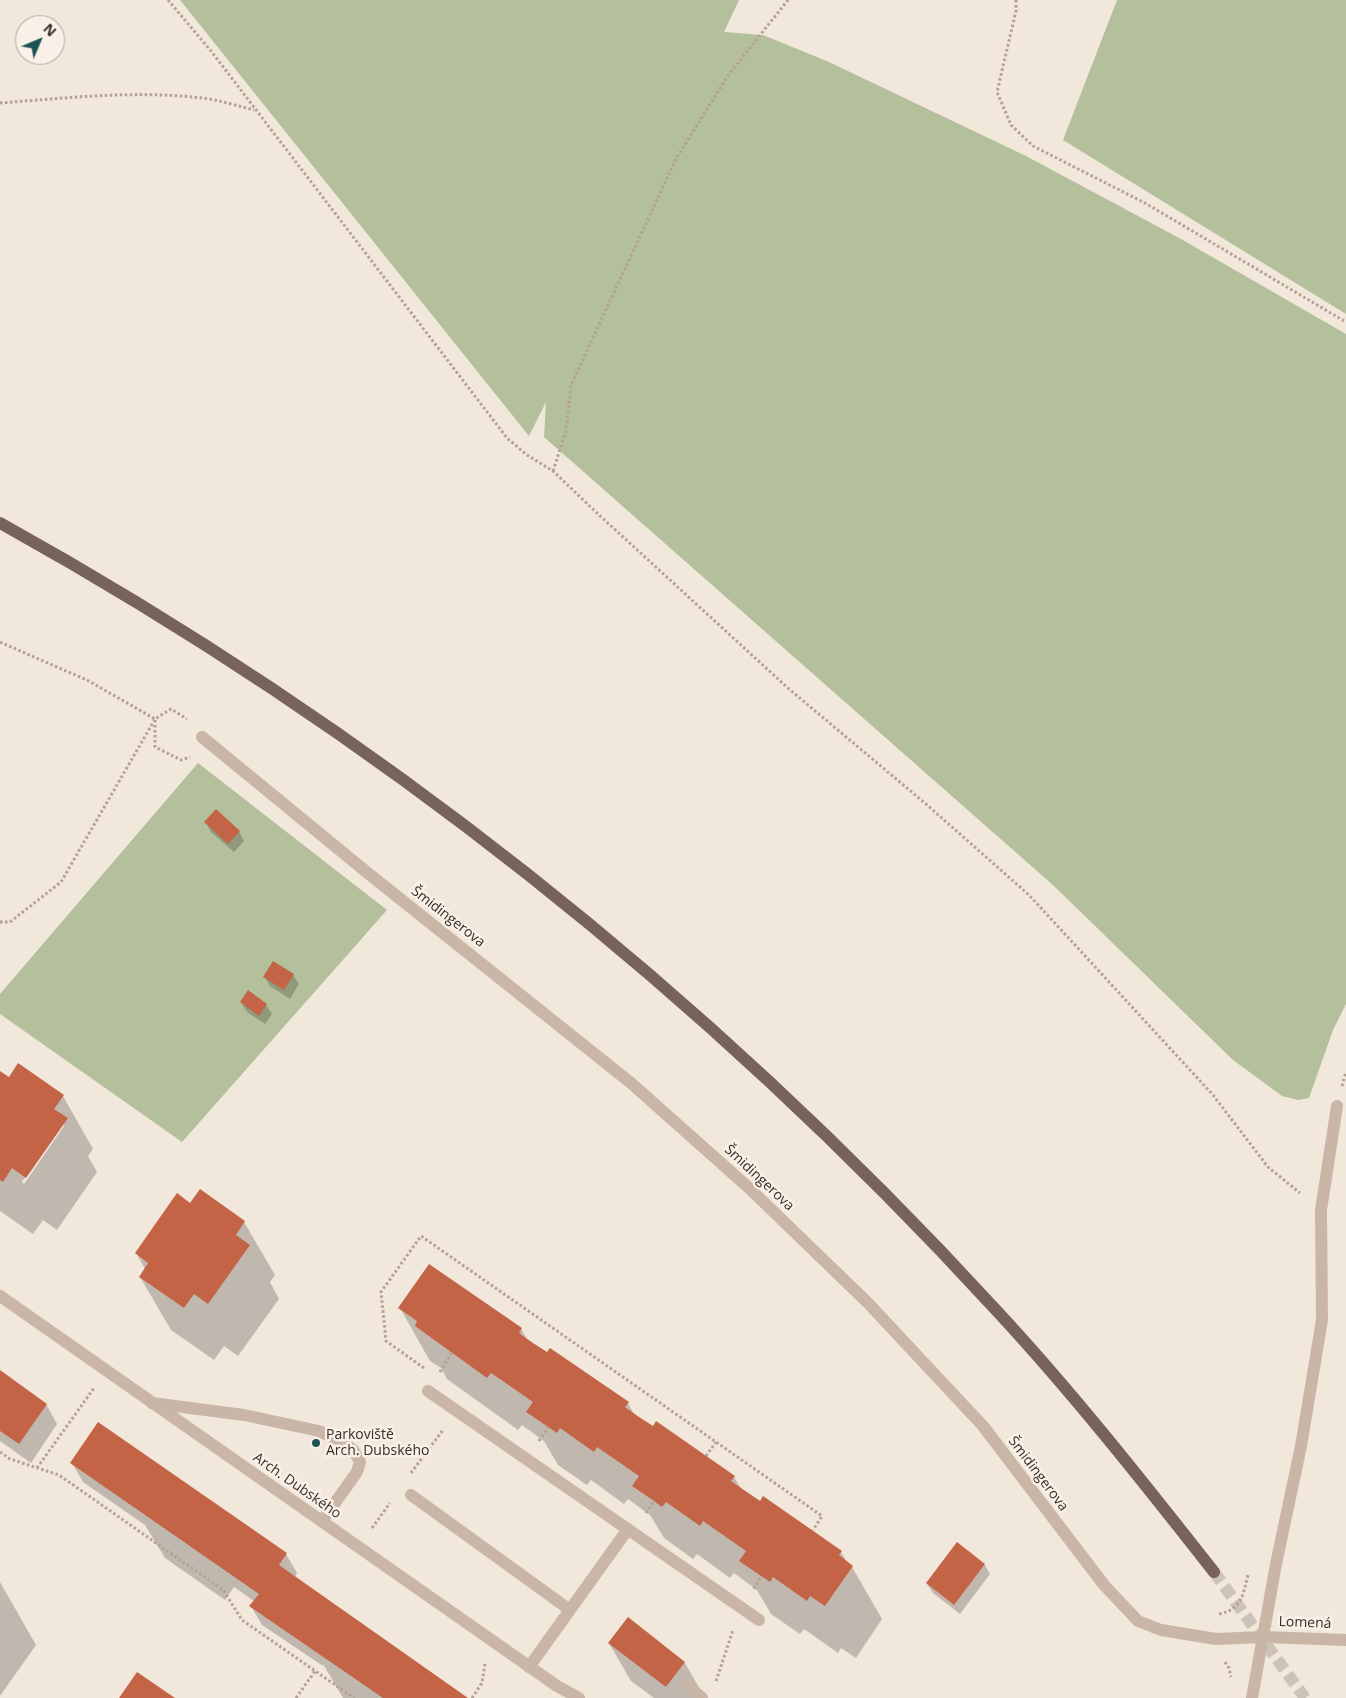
<!DOCTYPE html>
<meta charset="utf-8">
<style>
body{margin:0}
#map{position:relative;width:1346px;height:1698px;overflow:hidden;background:#f1e7db;font-family:"Open Sans",sans-serif}
canvas{display:block}
.north{position:absolute;left:15px;top:15px;width:50px;height:50px;box-sizing:border-box;background:#f9f1e7;border:1px solid #aba29b;border-radius:50%;rotate:45deg;font-size:14px;font-weight:700;line-height:20px;text-align:center;color:#362c28}
.north::after{content:'';display:block;margin:auto;width:18px;height:22px;background:#1e5356;clip-path:polygon(50% 0,100% 100%,50% 72%,0 100%)}
</style>
<div id="map">
<canvas width="1346" height="1698"></canvas>
<div class="north">N</div>
</div>
<script>
const g = document.querySelector('canvas').getContext('2d');
g.lineJoin = 'round';
function fill(path, color) { g.fillStyle = color; g.fill(path, 'evenodd'); }
function trace(path, color, width, dash) { g.strokeStyle = color; g.lineWidth = width; g.lineCap = dash ? 'butt' : 'round'; g.setLineDash(dash || []); g.stroke(path); }
function write(font, color, halo, rows, align = 'center') {
  g.font = font + ' "Open Sans",sans-serif'; g.lineWidth = 5; g.setLineDash([]); g.textBaseline = 'middle'; g.strokeStyle = halo; g.fillStyle = color; for (const [text, x, y, turn = 0] of rows) {
    g.save(); g.translate(x, y); g.rotate((+turn || 0) * Math.PI / 180); g.textAlign = isNaN(turn) ? turn : align; if (halo) g.strokeText(text, 0, 0); g.fillText(text, 0, 0); g.restore();
  }
}
const green = new Path2D(`
 M180 0H739L724 32 763 35 829 62 1026 156 1181 239 1346 334V1004L1333 1030 1309 1098 1298 1100 1282 1096 1233 1060 1054 886 544 437 546 402 529 436Z
 M1117 0H1346V314L1063 140Z
 M198 763 387 910 182 1142 0 1014V994Z`);
const shadow = new Path2D(`
 M206 822 239 832 244 841 234 852 211 832Z
 M293 975 299 984 290 999 270 986 265 977Z
 M241 1002 266 1005 272 1014 265 1024 247 1012Z
 M0 1073 9 1079 63 1096 93 1149 88 1156 97 1172 57 1230 43 1220 33 1234 0 1211ZM62 1124 64 1126 24 1184 22 1182Z
 M200 1191 244 1222 275 1275 270 1282 279 1299 238 1356 224 1346 214 1360 171 1330 140 1277 145 1269 136 1253 191 1205Z
 M400 1308 521 1329 528 1341 628 1403 635 1416 734 1477 741 1489 841 1552 848 1564 852 1567 882 1619 856 1658 841 1648 838 1653 804 1629 800 1634 771 1614 757 1590 734 1573 730 1578 697 1554 693 1559 664 1538 650 1515 628 1499 624 1504 591 1480 587 1485 558 1465 544 1441 522 1425 518 1430 447 1379 441 1368 430 1361Z
 M0 1372 46 1404 57 1424 31 1463 0 1441Z
 M72 1463 286 1554 297 1573 295 1577 466 1698H343L323 1664V1666L262 1625 251 1606 254 1601 234 1587 225 1600 165 1558 145 1525 83 1482Z
 M985 1565 990 1574 960 1614 933 1593 927 1584Z
 M0 1582 36 1645 0 1696Z
 M628 1618 685 1663 705 1698H654L631 1681 609 1643Z`);
const building = new Path2D(`
 M216 809 240 831 228 844 204 822Z
 M273 961 294 974 284 990 263 977Z
 M248 990 267 1004 259 1016 240 1002Z
 M18 1063 64 1095 54 1109 68 1118 26 1178 12 1168 3 1182 0 1180V1071L9 1077Z
 M200 1189 245 1221 236 1235 250 1245 208 1304 194 1294 184 1308 139 1277 148 1263 135 1253 177 1193 190 1203Z
 M429 1264 522 1328 519 1333 533 1343 547 1352 550 1348 629 1402 625 1407 639 1417 653 1426 656 1421 735 1476 731 1481 760 1501 763 1496 842 1551 839 1555 853 1566 825 1606 810 1596 807 1601 773 1577 770 1582 739 1561 746 1551 703 1521 700 1526 666 1502 662 1507 654 1501 632 1486 639 1476 597 1447 594 1452 560 1428 557 1433 526 1412 533 1402 491 1373 487 1378 415 1326 417 1321 398 1308Z
 M0 1370 47 1404 19 1444 0 1431Z
 M98 1422 287 1553 279 1565 468 1698H383L249 1606 259 1594 70 1463Z
 M957 1542 985 1564 954 1605 926 1583Z
 M628 1617 685 1662 666 1687 608 1643Z
 M137 1672 175 1698H119Z`);
const primaryTunnel = new Path2D(`
 M1214 1572 1305 1698`);
const path = new Path2D(`
 M168 0 211 51 507 438 527 455 553 471 598 514 789 689 926 804 1029 895 1213 1095 1268 1167 1300 1193
 M1016 0V11L997 92 1011 125 1033 146 1145 203 1346 322
 M0 103C67 98 135 90 202 98 220 100 237 106 254 110
 M553 471 566 431 571 385 676 159 729 74 788 0
 M0 642 87 680 155 719 171 709 187 719
 M155 720V747L181 760 190 757
 M0 922H10L61 882 155 719
 M1342 1086 1346 1072
 M424 1368 386 1341 381 1292 421 1236 822 1516 813 1530
 M440 1372 452 1352
 M539 1441 548 1427
 M0 1452 10 1459 59 1475 223 1590 242 1620 354 1698
 M706 1456 716 1442
 M37 1468 94 1388
 M411 1473 443 1430
 M646 1513 654 1501
 M372 1528 390 1503
 M754 1589 761 1576
 M1219 1614C1242 1609 1243 1595 1248 1575
 M1225 1662 1229 1668 1231 1677
 M716 1681 733 1630
 M296 1698 315 1671
 M472 1698 482 1683 485 1664`);
const lane = new Path2D(`
 M428 1391 759 1620
 M152 1403 244 1415 319 1431 343 1442 354 1451 360 1462 357 1472 322 1521
 M411 1495 570 1610
 M529 1667 628 1529
 M685 1684 702 1698`);
const street = new Path2D(`
 M202 737 369 874 631 1083 749 1188 868 1303 983 1426 1104 1585 1138 1621 1161 1630 1216 1639 1263 1637 1346 1640
 M0 1296 557 1686 579 1698
 M1252 1698 1276 1564 1301 1446 1322 1320 1321 1210 1337 1106`);
const primary = new Path2D(`
 M0 523C375 731 706 994 996 1310 1073 1393 1144 1483 1214 1572`);
const markers = [
 [316,1443,5,"#1e5356"]
];
const streetNames = [
 ["Šmidingerova",448,917,38],
 ["Šmidingerova",759,1178,43],
 ["Šmidingerova",1038,1474,53],
 ["Arch. Dubského",297,1486,35],
 ["Lomená",1305,1623,2]
];
const poiNames = [
 ["Parkoviště",326,1435],
 ["Arch. Dubského",326,1451]
];
fill(green, '#b4c09b');
fill(shadow, '#0003');
fill(building, '#c46447');
trace(primaryTunnel, '#ccc2b7', 12, [12, 6]);
trace(path, '#b5a091', 3, [2.5, 2.5]);
trace(lane, '#c9b6a7', 12);
trace(street, '#c9b6a7', 12);
trace(primary, '#776359', 12);
for (const [x, y, r, color] of markers) { const dot = new Path2D(); dot.arc(x, y, r, 0, 2 * Math.PI); g.fillStyle = color; g.fill(dot); trace(dot, '#f9f1e7', 2); }
write('14px', '#362c28', '#f9f1e7', streetNames);
write('14px', '#362c28', '#f9f1e7', poiNames, 'left');
</script>
